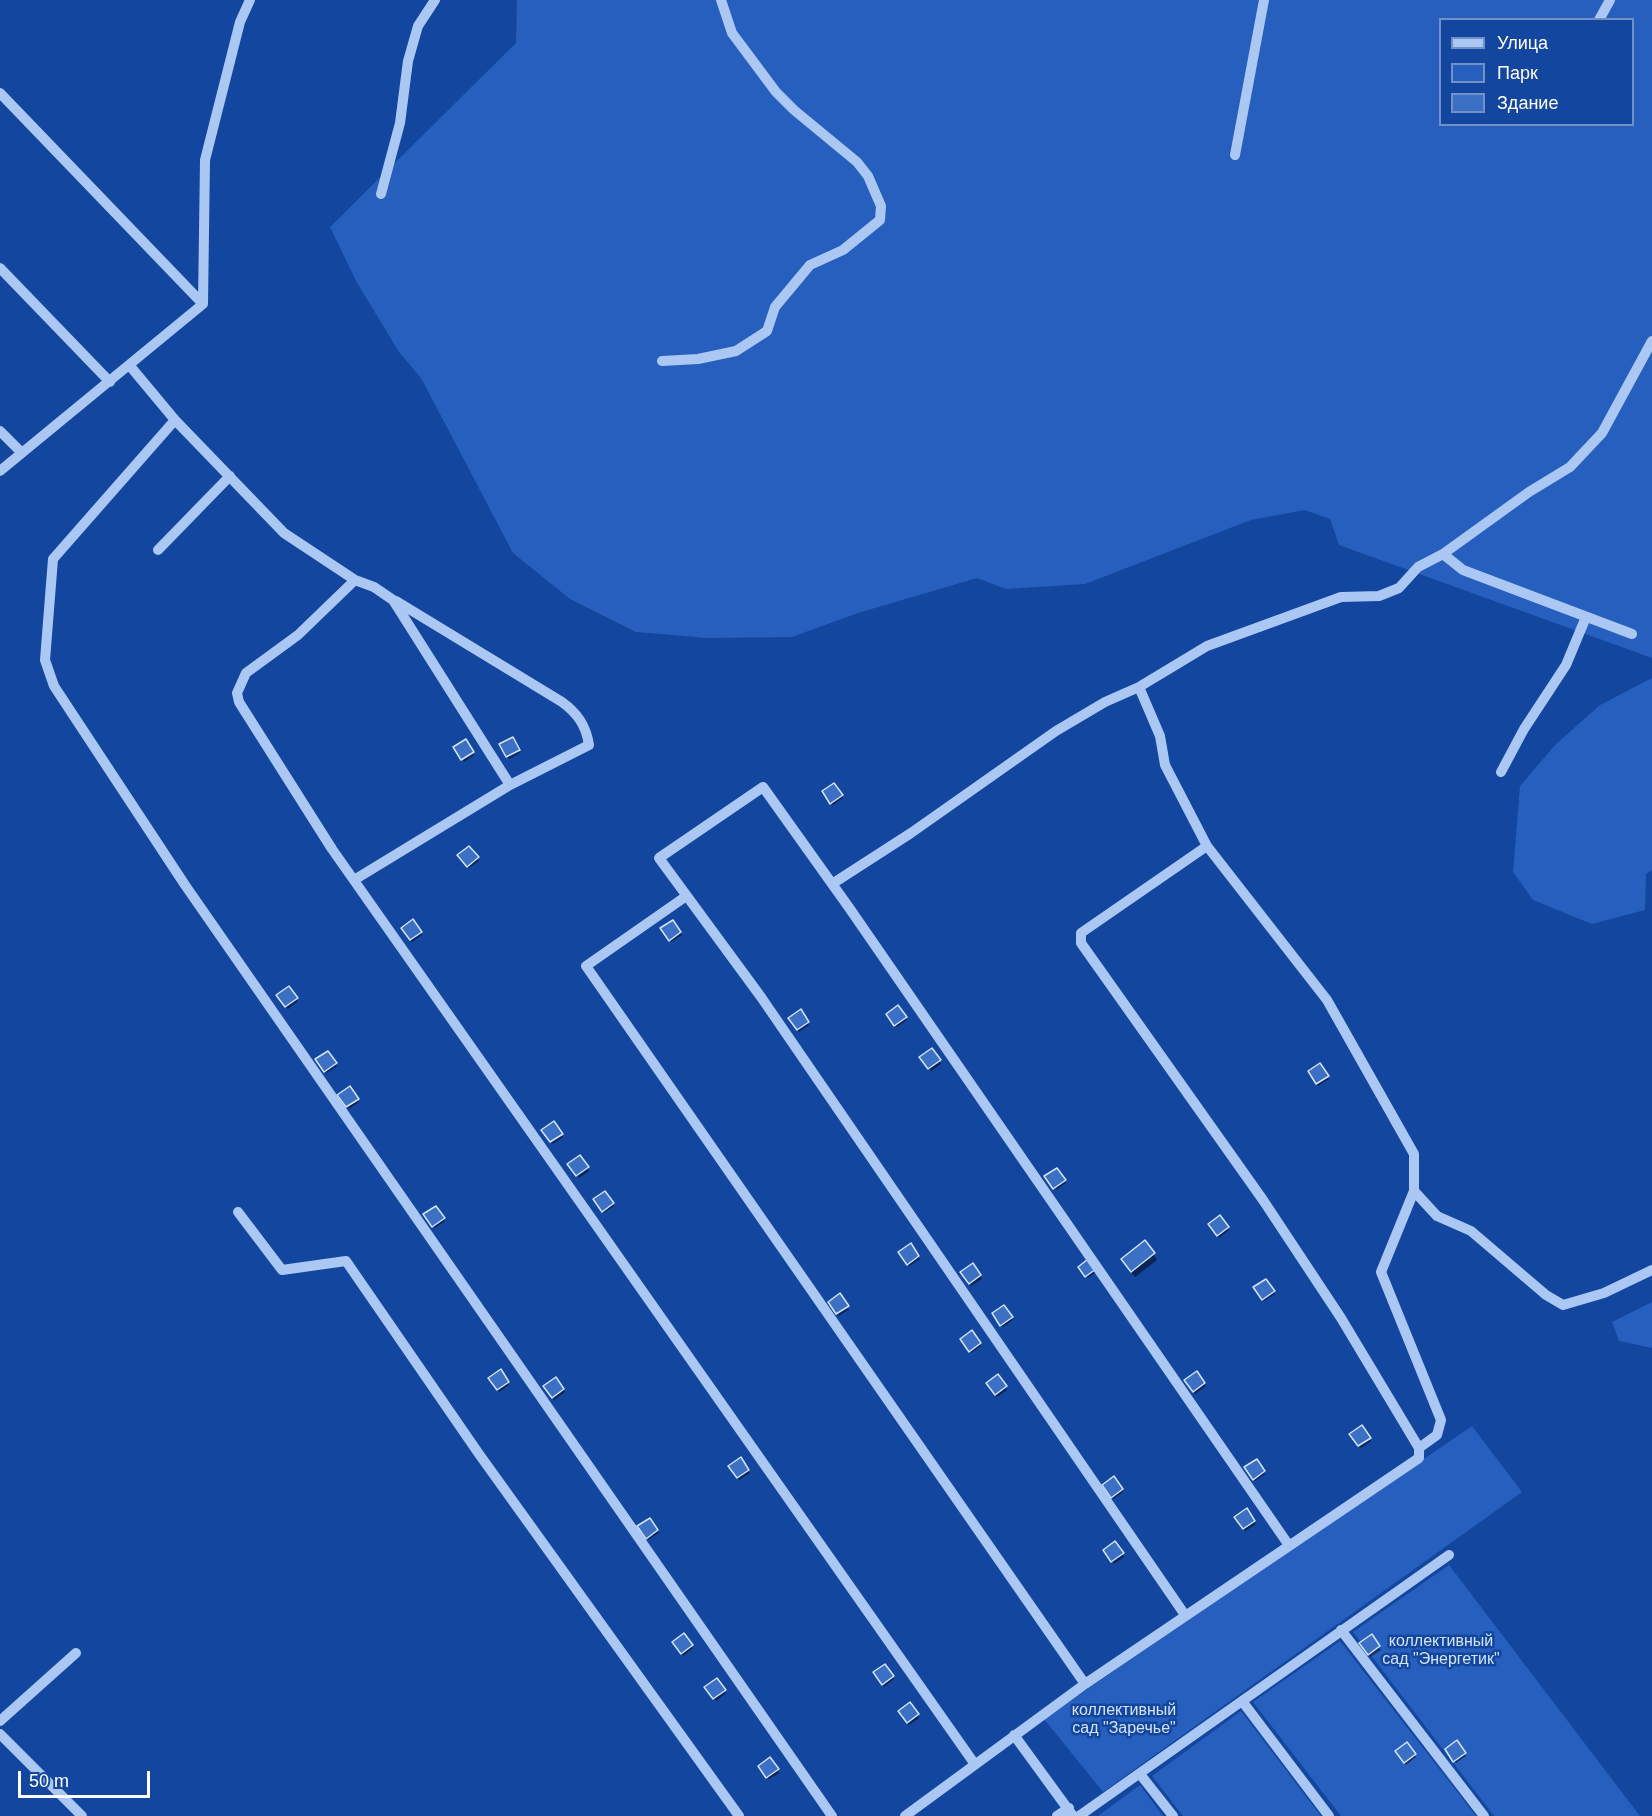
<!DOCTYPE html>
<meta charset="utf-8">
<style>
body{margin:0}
#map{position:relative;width:1652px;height:1816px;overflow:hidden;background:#13469f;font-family:Arial,sans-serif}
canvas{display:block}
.legend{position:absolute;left:1439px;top:18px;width:195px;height:108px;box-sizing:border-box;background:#13469f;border:2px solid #7190c5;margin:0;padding:8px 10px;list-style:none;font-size:18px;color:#fff}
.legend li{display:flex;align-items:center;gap:12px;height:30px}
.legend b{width:30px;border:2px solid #7190c5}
.scale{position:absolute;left:18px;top:1771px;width:132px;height:27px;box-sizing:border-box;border:3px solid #fff;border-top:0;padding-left:8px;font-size:18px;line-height:21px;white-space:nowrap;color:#fff;-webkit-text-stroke:4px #13469f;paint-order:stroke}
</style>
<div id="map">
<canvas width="1652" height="1816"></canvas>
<ul class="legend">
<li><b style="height:8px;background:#abc7f4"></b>Улица</li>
<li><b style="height:16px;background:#265fbd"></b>Парк</li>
<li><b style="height:16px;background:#3c70c5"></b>Здание</li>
</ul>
<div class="scale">50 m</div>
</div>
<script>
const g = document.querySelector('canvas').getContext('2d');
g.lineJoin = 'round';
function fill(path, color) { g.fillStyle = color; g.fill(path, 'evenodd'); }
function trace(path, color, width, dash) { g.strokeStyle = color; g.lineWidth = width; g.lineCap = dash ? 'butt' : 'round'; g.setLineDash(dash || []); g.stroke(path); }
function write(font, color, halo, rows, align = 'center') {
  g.font = font + ' Arial,sans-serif'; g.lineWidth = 5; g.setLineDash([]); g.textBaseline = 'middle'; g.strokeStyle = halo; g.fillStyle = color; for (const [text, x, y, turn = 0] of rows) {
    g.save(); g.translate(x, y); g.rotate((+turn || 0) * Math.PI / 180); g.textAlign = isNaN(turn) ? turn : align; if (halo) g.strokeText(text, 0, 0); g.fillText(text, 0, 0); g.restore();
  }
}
const green = new Path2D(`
 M517 0H1652V658L1339 545 1330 519 1305 510 1251 520 1085 584 1006 589 977 578 858 613 792 637 708 638 636 632 570 599 513 553 421 378 399 352 356 281 330 227 516 43ZM1440 20H1632V124H1440Z
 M1652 678V870L1646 874 1645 910 1592 924 1533 900 1513 872 1520 786 1556 744 1600 705Z
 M1652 1302V1348L1619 1341 1612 1322Z
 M1472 1426 1522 1492 1103 1792 1044 1719Z
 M1449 1565 1640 1816H1494L1353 1632Z
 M1340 1641 1476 1816H1341L1253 1702Z
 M1241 1711 1321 1816H1183L1152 1776Z
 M1140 1785 1163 1816H1098Z`);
const shadow = new Path2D(`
 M512 739 520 753 509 759 501 744Z
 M465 741 474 755 464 762 455 748Z
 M834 785 843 798 833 805 824 792Z
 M460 858H477L479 861 469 868Z
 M413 921 422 935 412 942 403 929Z
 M672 922 682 935 671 942 662 929Z
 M289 988 298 1001 288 1009 278 995Z
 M898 1007 907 1020 897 1027 888 1014Z
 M800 1011 809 1025 799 1032 790 1018Z
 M931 1050 941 1064 931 1071 921 1057Z
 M327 1053 337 1066 327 1073 317 1060Z
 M1320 1065 1329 1079 1318 1086 1310 1072Z
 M350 1088 359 1102 349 1109 339 1095Z
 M554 1123 563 1137 553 1144 543 1130Z
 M580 1157 589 1171 579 1178 569 1164Z
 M1057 1170 1066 1183 1056 1190 1046 1177Z
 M605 1193 614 1206 604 1213 595 1200Z
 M436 1208 445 1221 435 1228 425 1215Z
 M1220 1217 1229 1230 1219 1238 1210 1224Z
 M1145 1242 1157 1260 1135 1277 1123 1260Z
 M910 1246 920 1259 909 1266 900 1253Z
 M1088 1261 1096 1272 1088 1278 1080 1267Z
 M972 1265 982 1279 971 1286 962 1272Z
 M1266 1281 1275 1294 1264 1301 1255 1288Z
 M840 1295 849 1309 839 1316 830 1302Z
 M1004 1307 1013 1320 1003 1327 994 1314Z
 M972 1332 981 1346 971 1353 962 1340Z
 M500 1371 509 1385 499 1392 490 1378Z
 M1196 1373 1206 1386 1195 1394 1186 1380Z
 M998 1376 1007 1390 997 1397 988 1383Z
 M556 1379 565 1392 554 1400 545 1386Z
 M1362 1427 1371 1441 1361 1448 1351 1434Z
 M740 1459 750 1473 739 1480 730 1467Z
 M1256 1461 1265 1474 1255 1481 1246 1468Z
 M1114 1479 1123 1492 1113 1499 1104 1486Z
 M1246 1511 1256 1524 1245 1531 1236 1518Z
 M649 1520 659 1533 648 1540 639 1527Z
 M1115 1543 1124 1557 1114 1564 1105 1550Z
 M684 1635 693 1648 683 1656 674 1642Z
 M1371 1636 1381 1650 1370 1657 1361 1643Z
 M885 1666 894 1679 884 1687 875 1673Z
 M717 1680 726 1693 716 1701 706 1687Z
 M910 1704 919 1718 909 1725 900 1711Z
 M1457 1742 1466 1756 1456 1763 1447 1750Z
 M1407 1744 1416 1757 1406 1765 1397 1751Z
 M770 1759 779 1773 769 1779 760 1766Z`);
const building = new Path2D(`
 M513 737 520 750 506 757 499 744Z
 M466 739 474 752 461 760 453 747Z
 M834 783 843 795 830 804 822 791Z
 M469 846 479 857 467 867 457 855Z
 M413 919 422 932 410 940 401 928Z
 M673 920 681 932 669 941 660 928Z
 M289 986 298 998 285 1007 276 995Z
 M898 1005 907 1017 894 1026 886 1014Z
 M801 1009 809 1022 797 1030 788 1018Z
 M932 1048 941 1060 928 1069 919 1057Z
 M328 1051 337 1063 324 1072 315 1059Z
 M1320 1063 1329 1076 1316 1084 1308 1071Z
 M350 1086 359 1099 346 1107 337 1095Z
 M554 1121 563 1134 550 1142 541 1130Z
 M580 1155 589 1167 576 1176 567 1164Z
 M1057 1168 1066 1180 1053 1189 1044 1176Z
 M605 1191 614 1203 602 1212 593 1199Z
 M436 1206 445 1218 432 1227 423 1214Z
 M1220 1215 1229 1227 1217 1236 1208 1224Z
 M1145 1240 1155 1253 1131 1272 1121 1259Z
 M911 1243 919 1256 907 1265 898 1252Z
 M1088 1259 1096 1269 1085 1277 1078 1267Z
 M973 1263 981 1275 969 1284 960 1272Z
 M1266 1279 1275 1291 1262 1300 1253 1287Z
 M840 1293 849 1306 836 1314 828 1302Z
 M1004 1305 1013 1317 1000 1326 992 1313Z
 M972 1330 981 1343 969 1352 960 1339Z
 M501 1369 509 1382 497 1390 488 1378Z
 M1197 1371 1205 1383 1193 1392 1184 1380Z
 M998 1374 1007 1386 995 1395 986 1383Z
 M556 1377 564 1389 552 1398 543 1386Z
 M1362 1425 1371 1438 1358 1446 1349 1434Z
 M741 1457 749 1470 737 1478 728 1466Z
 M1257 1459 1265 1471 1253 1480 1244 1467Z
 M1114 1476 1123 1489 1111 1498 1102 1485Z
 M1247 1508 1255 1521 1243 1529 1234 1517Z
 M650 1518 658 1530 646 1539 637 1526Z
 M1115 1541 1124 1553 1111 1562 1103 1550Z
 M684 1633 693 1645 681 1654 672 1642Z
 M1372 1634 1380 1646 1368 1655 1359 1643Z
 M885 1664 894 1676 882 1685 873 1672Z
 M717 1678 726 1690 713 1699 704 1687Z
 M910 1702 919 1714 907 1723 898 1711Z
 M1457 1740 1466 1753 1453 1762 1445 1749Z
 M1407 1742 1416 1754 1404 1763 1395 1751Z
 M770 1757 779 1769 766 1778 758 1766Z`);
const minor = new Path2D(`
 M1599 20 1610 0
 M0 93 203 304 0 471
 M1235 155 1264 0
 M381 194 400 123 408 61 418 26 435 0
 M0 268 110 382
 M203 304 205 160 240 22 250 0
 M662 361 698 359 736 351 767 331 775 307 810 265 843 250 880 220 881 206 868 176 857 162 794 110 776 92 732 33 721 0
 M130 366 175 420 284 533 355 580 374 587 393 600 510 785 354 880
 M175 420 53 559 45 660 54 686 185 885 832 1816
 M0 431 22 453
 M158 550 230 476
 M1443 554 1463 570 1632 634
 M355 580 298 635 246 673 237 693 239 702 332 849 974 1763
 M396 601 562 702C577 713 586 725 589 745L510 785
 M1139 687 1160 736 1165 765 1207 846 1327 1000 1414 1154V1191L1381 1272 1441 1420 1437 1435 1419 1448
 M1501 772 1524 729 1566 665 1586 617
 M832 884 911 833 1056 731 1105 702 1139 687 1207 646 1341 597 1379 596 1399 588 1418 567 1443 554 1529 492 1570 467 1602 433 1652 341
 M685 897 586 966 1085 1684
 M1414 1191 1437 1216 1471 1231 1546 1295 1563 1305 1604 1293 1652 1270
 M238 1212 282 1270 346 1261 479 1454 739 1816
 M1185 1615 761 997 659 858 763 787 850 909 1288 1544
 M1341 1630 1484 1816
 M1242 1701 1329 1816
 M0 1721 76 1653
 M0 1734 82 1816
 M1014 1735 1073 1816
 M1140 1774 1173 1816
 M905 1816 1085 1684 1419 1458V1448L1341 1318 1263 1200 1081 943V933L1207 846
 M1057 1816 1069 1808
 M1079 1816 1449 1555`);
const parkNames = [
 ["коллективный",1441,1642],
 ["сад \"Энергетик\"",1441,1660],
 ["коллективный",1124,1711],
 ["сад \"Заречье\"",1124,1729]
];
fill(green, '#265fbd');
fill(shadow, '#0007');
fill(building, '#3c70c5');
trace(building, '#d3e3fd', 1.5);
trace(minor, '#abc7f4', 10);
write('16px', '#d3e3fd', '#13469f', parkNames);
</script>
